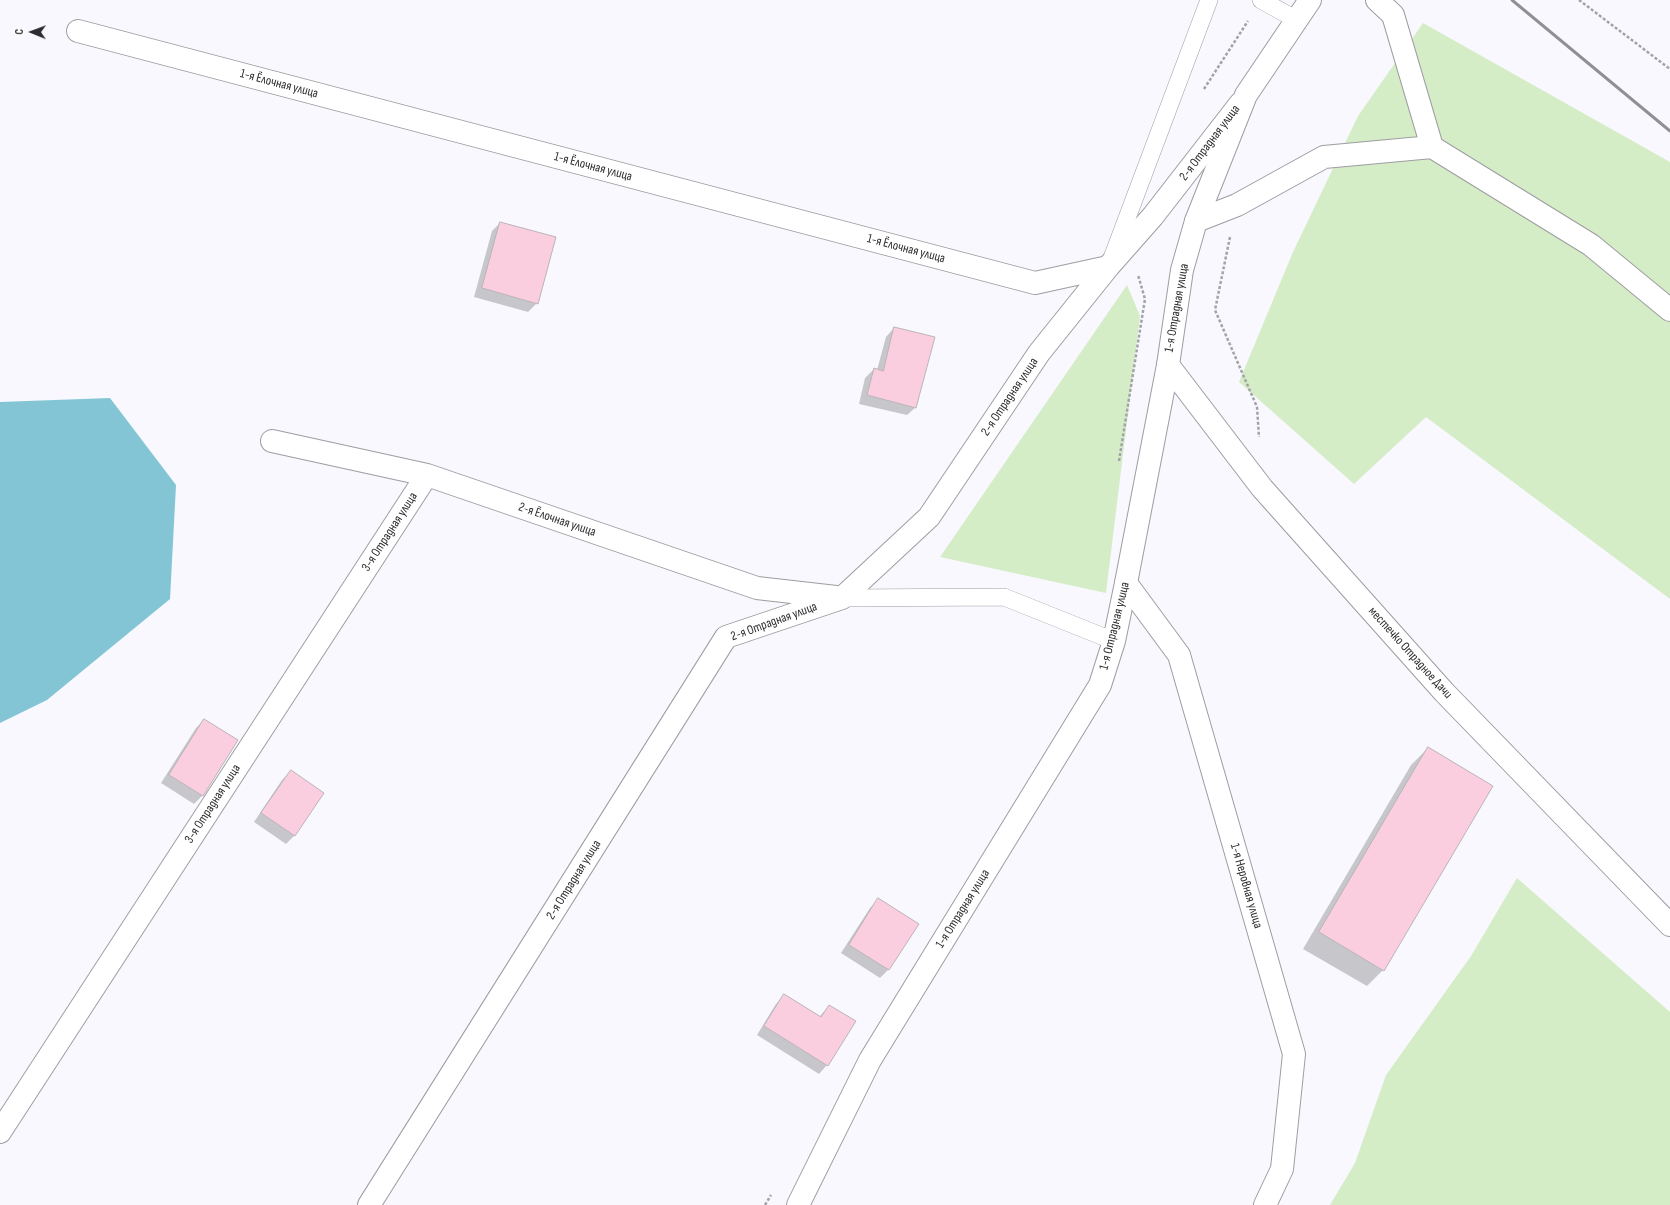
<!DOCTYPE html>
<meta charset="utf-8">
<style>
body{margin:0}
#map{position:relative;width:1670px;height:1205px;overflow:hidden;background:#f8f8fe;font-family:"Sofia Sans Condensed",sans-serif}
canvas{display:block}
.north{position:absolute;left:12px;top:12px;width:40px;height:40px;-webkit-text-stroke:3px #fff;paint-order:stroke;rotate:271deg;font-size:11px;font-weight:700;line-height:16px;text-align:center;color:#2c2c2e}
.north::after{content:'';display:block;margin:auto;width:14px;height:18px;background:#2c2c2e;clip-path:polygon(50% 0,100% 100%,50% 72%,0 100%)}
</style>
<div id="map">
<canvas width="1670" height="1205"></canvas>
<div class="north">С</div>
</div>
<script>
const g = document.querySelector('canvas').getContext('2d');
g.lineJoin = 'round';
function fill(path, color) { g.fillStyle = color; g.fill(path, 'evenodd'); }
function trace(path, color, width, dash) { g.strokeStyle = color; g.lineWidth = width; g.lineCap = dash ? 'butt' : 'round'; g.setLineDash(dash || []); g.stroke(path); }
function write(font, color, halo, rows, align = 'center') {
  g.font = font + ' "Sofia Sans Condensed",sans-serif'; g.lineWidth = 3; g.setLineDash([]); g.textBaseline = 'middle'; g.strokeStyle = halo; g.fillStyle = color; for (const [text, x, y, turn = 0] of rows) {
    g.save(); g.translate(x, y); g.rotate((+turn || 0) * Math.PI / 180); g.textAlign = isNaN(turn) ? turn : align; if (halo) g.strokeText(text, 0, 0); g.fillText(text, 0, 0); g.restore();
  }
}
const green = new Path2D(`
 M1423 23 1670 162V599L1426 417 1354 484 1239 382 1293 252 1358 116Z
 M1127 285 1140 316 1106 593 940 557Z
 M1517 878 1670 1012V1205H1330L1355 1163 1386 1075 1471 956Z`);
const water = new Path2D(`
 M110 398 176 485 170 599 47 700 0 723V402Z`);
const shadow = new Path2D(`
 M500 223 537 303 528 312 474 297 492 231Z
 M894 328 916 407 907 415 859 404 865 378 874 369 877 370 886 337Z
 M204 720 236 740 202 796 194 804 161 783 196 728Z
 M1428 748 1383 970 1367 986 1303 949 1411 765Z
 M291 771 294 836 286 844 254 822 282 780Z
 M879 899 917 924 888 970 880 978 841 953 870 908Z
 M784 996 819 1017 829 1006 827 1065 819 1074 757 1035 776 1004Z`);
const building = new Path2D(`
 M500 222 556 237 538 304 482 288Z
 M894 327 935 337 916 408 867 395 874 368 883 371Z
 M204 719 238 740 203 796 169 775Z
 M1428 747 1493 786 1384 971 1319 932Z
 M291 770 324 793 295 836 261 813Z
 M878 898 919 924 889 970 849 945Z
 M784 994 821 1017 829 1005 856 1021 828 1066 764 1026Z`);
const path = new Path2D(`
 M1579 0 1670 69
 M1204 89 1248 21
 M1230 237 1215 310 1257 407 1259 437
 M1119 461 1145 299 1138 275
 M765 1205 771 1195`);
const lane = new Path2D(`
 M1261 0 1297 20
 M1112 258 1209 0
 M842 598 1004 597 1114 641`);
const street = new Path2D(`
 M1377 0 1393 15 1432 147
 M78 31 1035 283 1108 267
 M1196 221 1237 205 1324 157 1432 147 1591 245 1670 310
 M1168 365 1262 488 1444 692 1670 925
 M272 441 427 475 757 588 836 597
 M1126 583 1179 655 1294 1054 1282 1169 1265 1205
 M0 1132 427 475
 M369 1205 726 637 842 598 929 517 1039 353 1108 267 1153 216 1240 104`);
const secondary = new Path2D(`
 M798 1205 870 1060 1100 685 1114 641 1126 583 1168 365 1182 270 1196 221 1246 95 1310 0`);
const rail = new Path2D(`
 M1512 0 1670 131`);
const streetNames = [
 ["1-я Ёлочная улица",279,84,15],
 ["2-я Отрадная улица",1210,143,-53],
 ["1-я Ёлочная улица",593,167,15],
 ["1-я Ёлочная улица",906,249,15],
 ["1-я Отрадная улица",1177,308,-80],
 ["2-я Отрадная улица",1010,397,-56],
 ["2-я Ёлочная улица",557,520,19],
 ["3-я Отрадная улица",390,532,-57],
 ["2-я Отрадная улица",774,622,-20],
 ["1-я Отрадная улица",1115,626,-76],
 ["местечко Отрадное Дачи",1410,653,48],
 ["3-я Отрадная улица",213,804,-57],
 ["2-я Отрадная улица",574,880,-58],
 ["1-я Неровная улица",1246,886,74],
 ["1-я Отрадная улица",963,909,-58]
];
fill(green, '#d5edc7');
fill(water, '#84c5d5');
fill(shadow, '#0003');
fill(building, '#fbcedf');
trace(building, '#bab4b6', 1);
trace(lane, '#9d9da2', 18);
trace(street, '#9d9da2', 24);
trace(secondary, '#9d9da2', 24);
trace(path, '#a3a3a7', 2.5, [3, 2]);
trace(lane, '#fff', 17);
trace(street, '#fff', 22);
trace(secondary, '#fff', 22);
trace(rail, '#909094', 3);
write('13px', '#2c2c2e', '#fff', streetNames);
</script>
